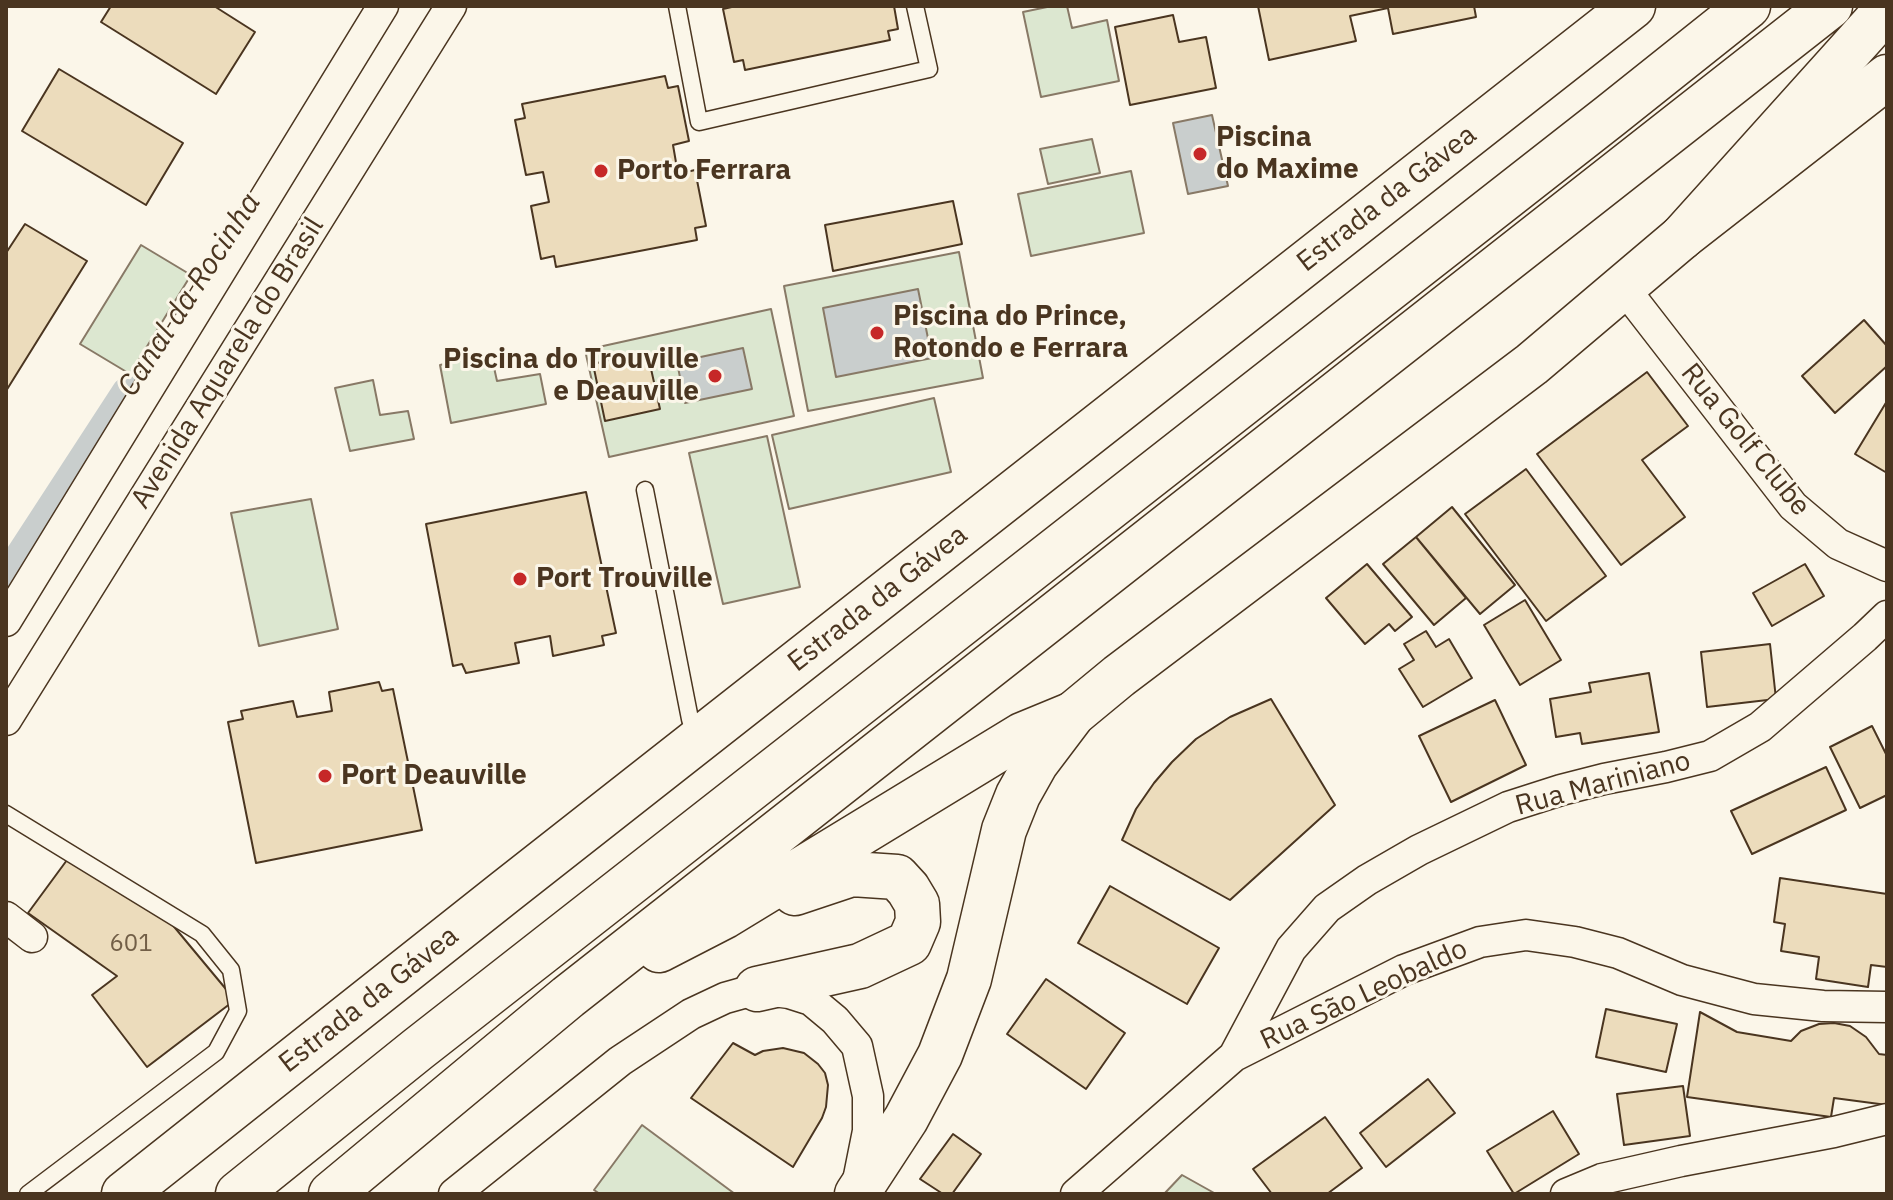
<!DOCTYPE html>
<meta charset="utf-8">
<style>
body{margin:0}
#map{position:relative;width:1893px;height:1200px;overflow:hidden;background:#fbf6e9;font-family:"IBM Plex Sans",sans-serif}
canvas{display:block}
.frame{position:absolute;inset:0;border:8px solid #4a3520;pointer-events:none}
</style>
<div id="map">
<canvas width="1893" height="1200"></canvas>
<div class="frame"></div>
</div>
<script>
const g = document.querySelector('canvas').getContext('2d');
g.lineJoin = 'round';
function fill(path, color) { g.fillStyle = color; g.fill(path, 'evenodd'); }
function trace(path, color, width, dash) { g.strokeStyle = color; g.lineWidth = width; g.lineCap = dash ? 'butt' : 'round'; g.setLineDash(dash || []); g.stroke(path); }
function write(font, color, halo, rows, align = 'center') {
  g.font = font + ' "IBM Plex Sans",sans-serif'; g.lineWidth = 6; g.setLineDash([]); g.textBaseline = 'middle'; g.strokeStyle = halo; g.fillStyle = color; for (const [text, x, y, turn = 0] of rows) {
    g.save(); g.translate(x, y); g.rotate((+turn || 0) * Math.PI / 180); g.textAlign = isNaN(turn) ? turn : align; if (halo) g.strokeText(text, 0, 0); g.fillText(text, 0, 0); g.restore();
  }
}
const green = new Path2D(`
 M1052 6H1067L1072 28 1107 20 1119 81 1041 97 1023 12Z
 M1092 139 1100 173 1048 184 1040 149Z
 M1131 171 1144 233 1031 256 1018 194Z
 M141 245 191 275 130 374 80 344Z
 M959 252 983 378 808 411 784 286Z
 M771 309 794 416 609 457 585 350Z
 M491 354 497 381 540 374 546 404 451 423 440 365Z
 M373 380 380 415 408 411 414 439 350 451 335 388Z
 M934 398 951 472 789 509 772 435Z
 M767 436 800 587 723 604 689 453Z
 M311 499 338 629 259 646 231 513Z
 M642 1125 735 1194H600L594 1190Z
 M1182 1175 1216 1194H1164Z`);
const water = new Path2D(`
 M1212 115 1228 186 1188 194 1173 123Z
 M918 289 932 358 836 377 823 308Z
 M743 348 752 389 685 403 677 362Z`);
const canal = new Path2D(`
 M6 583 129 394`);
const building = new Path2D(`
 M111 6H214L255 32 216 94 101 22Z
 M736 6H894L898 29 888 31 890 40 745 70 743 60 734 62 723 9Z
 M1258 6H1474L1476 17 1393 34 1388 8 1350 16 1356 41 1269 60Z
 M1173 15 1179 42 1206 37 1216 88 1130 105 1115 27Z
 M59 69 183 143 146 205 22 131Z
 M665 76 668 88 678 86 689 141 673 145 678 174 695 170 706 226 695 228 697 240 556 267 554 256 541 259 531 206 549 202 543 172 526 175 515 120 525 118 522 104Z
 M953 201 962 244 833 271 825 225Z
 M25 224 87 261 6 391V253Z
 M1864 320 1887 346V366L1835 413 1802 376Z
 M647 351 660 409 605 421 593 364Z
 M1647 372 1688 426 1642 460 1685 517 1621 565 1537 454Z
 M1887 401V473L1855 454Z
 M1526 469 1606 576 1546 621 1465 514Z
 M586 492 616 633 602 636 604 645 553 656 550 636 515 643 519 663 466 673 462 664 453 666 426 524Z
 M1452 507 1515 585 1480 614 1416 537Z
 M1416 537 1466 598 1434 625 1383 564Z
 M1367 564 1412 617 1395 631 1389 624 1365 644 1326 598Z
 M1805 564 1824 596 1772 626 1753 593Z
 M1525 600 1561 660 1520 685 1484 625Z
 M1426 631 1436 647 1449 639 1472 678 1423 707 1399 669 1414 660 1404 644Z
 M1770 644 1776 699 1707 707 1701 652Z
 M1649 673 1659 732 1582 744 1580 733 1556 737 1550 699 1591 692 1589 683Z
 M379 682 382 691 393 689 422 830 256 863 228 722 243 719 241 711 293 701 297 717 332 711 329 692Z
 M1271 699 1335 805 1230 900 1122 840 1136 809 1154 783 1172 762 1196 739 1230 717Z
 M1495 700 1526 765 1451 802 1419 736Z
 M1872 726 1887 756V795L1860 808 1830 747Z
 M1826 767 1846 810 1752 854 1731 811Z
 M67 860 161 911 235 1000 147 1067 92 995 117 976 28 913Z
 M1780 878 1887 894V967L1871 965 1868 987 1816 979 1819 957 1781 951 1785 924 1774 922Z
 M1110 886 1219 948 1187 1004 1078 943Z
 M1046 979 1125 1033 1086 1089 1007 1034Z
 M1606 1009 1677 1024 1666 1072 1596 1057Z
 M1700 1012 1737 1032 1791 1041 1801 1031 1819 1024 1834 1023 1850 1026 1866 1037 1879 1054 1887 1055V1105L1834 1098 1831 1117 1687 1097Z
 M733 1043 755 1055 763 1051 783 1048 804 1053 818 1064 825 1073 828 1085 826 1107 822 1118 793 1167 691 1098Z
 M1428 1079 1455 1113 1386 1167 1360 1133Z
 M1683 1086 1690 1136 1624 1145 1617 1094Z
 M1553 1111 1579 1154 1514 1194 1487 1151Z
 M1325 1117 1362 1168 1327 1194H1272L1253 1169Z
 M953 1134 981 1154 952 1194H943L920 1179Z`);
const service = new Path2D(`
 M677 6 699 122 929 69 915 6
 M645 490 690 719 696 739
 M6 814 202 934 231 970 238 1011 216 1052 28 1194`);
const minor = new Path2D(`
 M1624 288 1793 506 1838 544 1887 566
 M6 621 383 6
 M6 720 451 6
 M6 917 32 937
 M1234 1056 1291 949 1327 908 1367 880 1419 850 1508 807 1561 790 1604 779 1666 767 1710 756 1760 727 1865 637 1887 616
 M454 1194 620 1061 691 1014 725 998 757 989 789 993 811 1000 835 1020 857 1046 868 1096V1131L859 1176
 M1076 1194 1234 1056 1404 970 1480 942 1526 935 1575 942 1618 953 1682 980 1754 999 1823 1006 1887 1007
 M1566 1194 1602 1179 1681 1161 1834 1132 1887 1119`);
const primary = new Path2D(`
 M124 1194 505 892 1633 6
 M857 1194 906 1119 940 1055 969 979 1004 830 1018 795 1036 763 1073 714 1119 676 1532 364 1682 237 1887 77`);
const trunk = new Path2D(`
 M1682 237 1887 9
 M659 950 725 916 1022 735 1073 714
 M757 989 860 966 909 943 918 922 917 904 908 889 897 877 852 874 795 893
 M238 1194 418 1049 1610 116 1748 6
 M331 1194 568 997 1830 6`);
const markers = [
 [1200,154,8,"#c62828"],
 [601,171,8,"#c62828"],
 [877,333,8,"#c62828"],
 [715,376,8,"#c62828"],
 [520,579,8,"#c62828"],
 [325,776,8,"#c62828"]
];
const numberNames = [
 ["601",131,944]
];
const poiNames = [
 ["Piscina",1216,138],
 ["do Maxime",1216,170],
 ["Porto Ferrara",617,171],
 ["Piscina do Prince,",893,317],
 ["Rotondo e Ferrara",893,349],
 ["Piscina do Trouville",699,360,"right"],
 ["e Deauville",699,392,"right"],
 ["Port Trouville",536,579],
 ["Port Deauville",341,776]
];
const streetNames = [
 ["Estrada da Gávea",1387,199,-38],
 ["Avenida Aquarela do Brasil",228,363,-58],
 ["Rua Golf Clube",1745,440,51],
 ["Estrada da Gávea",878,599,-38],
 ["Rua Mariniano",1603,784,-15],
 ["Rua São Leobaldo",1364,995,-25],
 ["Estrada da Gávea",369,1000,-38]
];
const waterNames = [
 ["Canal da Rocinha",190,295,-57]
];
fill(green, '#dce7d0');
trace(green, '#887966', 2);
fill(water, '#c9cecd');
trace(water, '#887966', 2);
trace(canal, '#c9cecd', 36);
fill(building, '#ecdcbc');
trace(building, '#4a3520', 2);
trace(service, '#4a3520', 19);
trace(minor, '#4a3520', 33);
trace(primary, '#4a3520', 47);
trace(trunk, '#4a3520', 47);
trace(service, '#fbf6e9', 16);
trace(minor, '#fbf6e9', 30);
trace(primary, '#fbf6e9', 44);
trace(trunk, '#fbf6e9', 44);
for (const [x, y, r, color] of markers) { const dot = new Path2D(); dot.arc(x, y, r, 0, 2 * Math.PI); g.fillStyle = color; g.fill(dot); trace(dot, '#fbf6e9', 3); }
write('24px', '#725f47', null, numberNames);
write('bold 28px', '#4a3520', '#fbf6e9', poiNames, 'left');
write('28px', '#4a3520', '#fbf6e9', streetNames);
write('italic 30px', '#4a3520', '#fbf6e9', waterNames);
</script>
